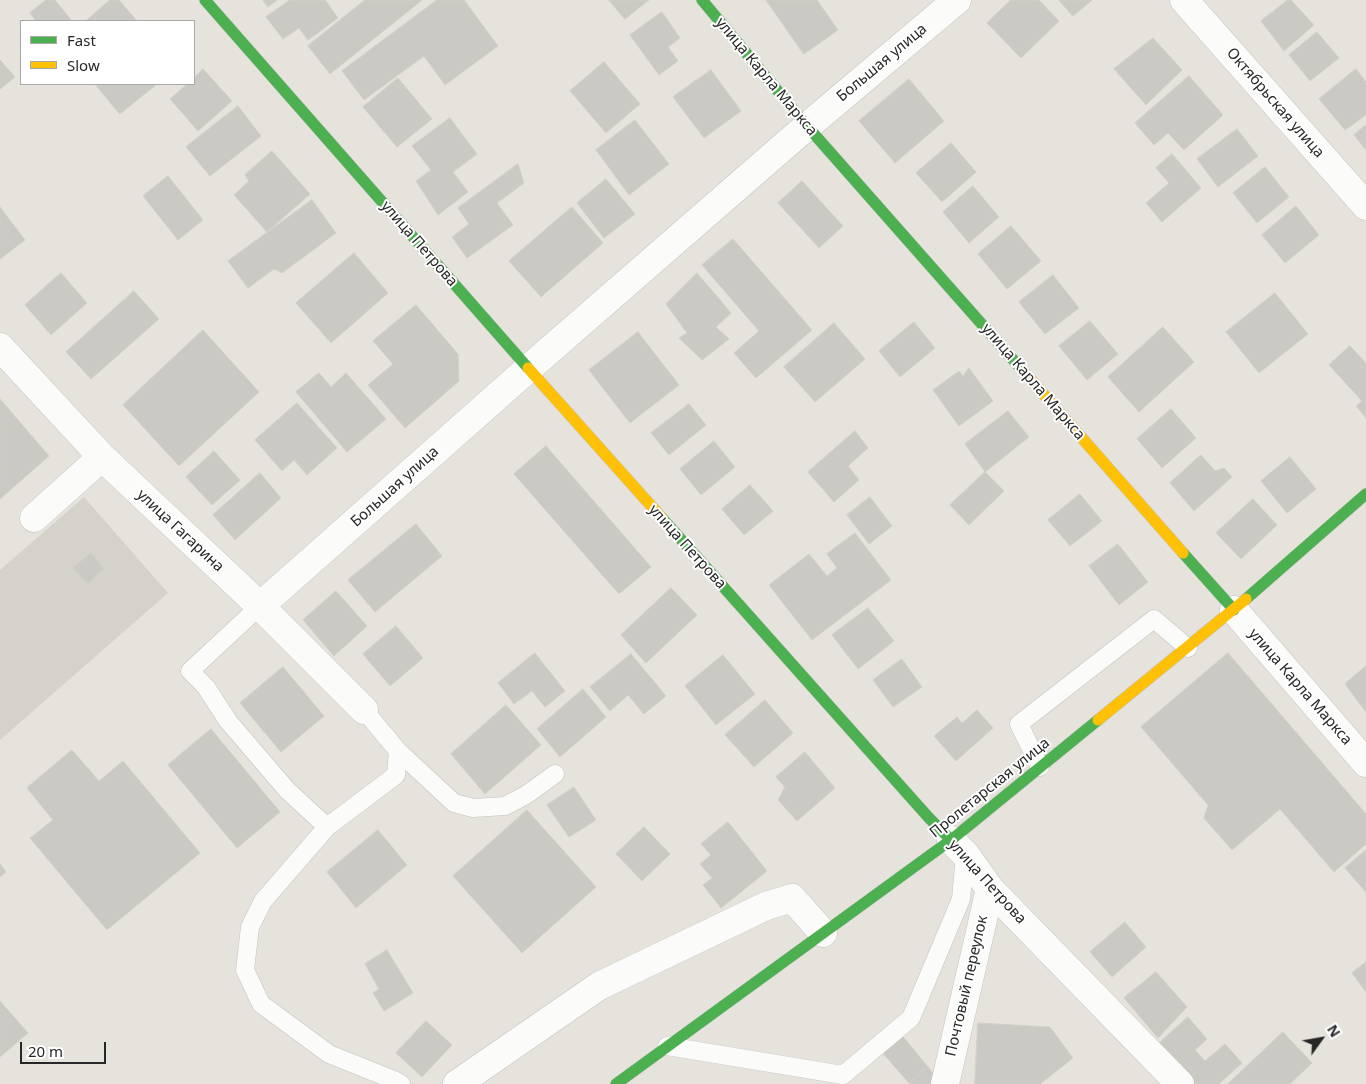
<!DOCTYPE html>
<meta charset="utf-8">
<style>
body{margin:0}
#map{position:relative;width:1366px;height:1084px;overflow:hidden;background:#e6e3dc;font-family:"Noto Sans",sans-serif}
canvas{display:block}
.legend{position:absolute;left:20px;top:20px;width:175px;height:65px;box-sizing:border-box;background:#fff;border:1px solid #a9a9a9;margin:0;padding:6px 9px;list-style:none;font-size:15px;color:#272727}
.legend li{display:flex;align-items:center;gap:10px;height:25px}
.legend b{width:25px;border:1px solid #a9a9a9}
.north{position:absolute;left:1296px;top:1014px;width:50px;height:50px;-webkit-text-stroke:4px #fff;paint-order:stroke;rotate:58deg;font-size:14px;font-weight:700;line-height:20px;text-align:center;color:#272727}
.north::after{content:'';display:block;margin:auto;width:18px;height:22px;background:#272727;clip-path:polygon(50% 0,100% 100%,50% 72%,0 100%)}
.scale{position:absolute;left:20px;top:1042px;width:86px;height:22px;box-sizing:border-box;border:2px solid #272727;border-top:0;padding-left:6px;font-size:15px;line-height:18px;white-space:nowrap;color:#272727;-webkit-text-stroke:4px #fff;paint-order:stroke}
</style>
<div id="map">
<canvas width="1366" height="1084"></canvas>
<ul class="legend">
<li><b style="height:6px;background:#4caf50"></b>Fast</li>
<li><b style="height:6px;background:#ffc107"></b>Slow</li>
</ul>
<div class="north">N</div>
<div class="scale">20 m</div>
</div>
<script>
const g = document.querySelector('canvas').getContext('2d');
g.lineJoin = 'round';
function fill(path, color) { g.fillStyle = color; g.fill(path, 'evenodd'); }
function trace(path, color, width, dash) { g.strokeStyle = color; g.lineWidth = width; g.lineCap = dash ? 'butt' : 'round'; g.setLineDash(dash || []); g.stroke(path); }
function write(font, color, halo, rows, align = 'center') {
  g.font = font + ' "Noto Sans",sans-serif'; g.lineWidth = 4; g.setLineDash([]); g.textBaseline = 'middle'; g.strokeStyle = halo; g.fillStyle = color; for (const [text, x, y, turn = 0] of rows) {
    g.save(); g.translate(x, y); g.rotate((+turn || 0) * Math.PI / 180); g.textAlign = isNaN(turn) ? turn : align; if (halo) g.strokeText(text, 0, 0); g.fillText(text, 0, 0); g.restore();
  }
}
const plaza = new Path2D(`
 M84 497 168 593 0 740V570Z`);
const building = new Path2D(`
 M46 0H55L72 21H36L30 13Z
 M110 0H119L137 21H86Z
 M263 0H277L268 7Z
 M290 0H325L338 18 308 40 299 28 283 39 266 17Z
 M365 0H422L330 74 308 46Z
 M437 0H464L498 46 445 85 424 56 364 100 342 71Z
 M609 0H649L625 19Z
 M766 0H817L838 30 804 54Z
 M1011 0H1039L1059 21 1021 58 987 23Z
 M1059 0H1092L1073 16Z
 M1288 0H1291L1314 25 1284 51 1261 21Z
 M662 12 680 38 668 47 678 61 659 75 630 35Z
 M1317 32 1339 58 1310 81 1289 55Z
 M1153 38 1182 70 1146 105 1114 69Z
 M0 60 15 77 0 89Z
 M604 62 640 104 606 133 570 91Z
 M203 69 232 101 198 131 170 99 187 84H194V78Z
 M1356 69 1366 82V115L1345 130 1319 99Z
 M711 70 741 111 704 138 673 97Z
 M1189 76 1223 115 1184 150 1168 133 1154 145 1135 123Z
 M398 78 432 119 397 147 363 107Z
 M909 79 944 121 895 163 859 121Z
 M95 84H157L120 114Z
 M238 106 261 136 210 176 186 147Z
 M450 118 477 154 453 172 468 192 438 215 416 181 431 170 412 146Z
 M635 120 669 164 629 195 596 150Z
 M1366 125V150L1354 135Z
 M1237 129 1258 156 1218 187 1197 159Z
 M951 143 976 172 942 202 916 173Z
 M272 151 310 194 267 232 234 195 249 181 245 175Z
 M1172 154 1201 188 1162 222 1146 203 1169 183 1156 168Z
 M518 164 524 183 497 203 513 225 467 258 452 237 469 224 458 208Z
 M1265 167 1289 197 1257 223 1233 193Z
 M168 176 203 220 178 240 143 196Z
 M606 179 635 214 604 238 577 203Z
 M802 181 843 226 819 248 778 203Z
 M973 186 999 217 969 243 943 212Z
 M312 200 336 233 282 273 274 269 248 288 228 261Z
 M1296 206 1319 235 1285 263 1262 235Z
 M0 207 25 240 0 259Z
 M572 207 603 243 541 297 509 261Z
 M1011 226 1041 261 1007 289 978 254Z
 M733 239 812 330 756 378 734 353 759 331 702 265Z
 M354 253 388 293 331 343 296 303Z
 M61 273 87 303 51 335 25 305Z
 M697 273 731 313 716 327 729 339 702 360 679 338 687 333 666 304Z
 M1053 275 1079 308 1045 334 1019 302Z
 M134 291 159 319 91 379 66 352Z
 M1275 293 1308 334 1259 373 1226 332Z
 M416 305 458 354 459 381 405 428 368 385 393 364 373 341Z
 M1090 321 1118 354 1087 380 1059 346Z
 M914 322 935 348 900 377 879 351Z
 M834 323 865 359 815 402 784 367Z
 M1163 327 1194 362 1139 412 1108 377Z
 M203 330 259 392 179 466 123 405Z
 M638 332 679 385 630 423 589 370Z
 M1350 346 1366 363V418L1356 406 1362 401 1329 365Z
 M969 368 993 401 959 426 933 390 959 371 963 376Z
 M319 373 331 387 346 373 386 419 347 452 296 392Z
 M0 399 49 456 0 499Z
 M297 403 337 448 307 475 294 460 282 471 255 440Z
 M689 404 706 425 669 455 651 433Z
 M1171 409 1196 438 1162 468 1137 439Z
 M1008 411 1029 437 985 472 965 444Z
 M855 431 868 448 848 466 859 480 834 502 808 472Z
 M714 441 735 467 701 495 680 469Z
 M546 446 651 567 619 594 514 474Z
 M214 451 240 480 212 505 186 477Z
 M1201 455 1215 471 1224 468 1232 477 1194 511 1170 483Z
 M1290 457 1316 489 1287 513 1261 481Z
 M985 472 1004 491 969 525 950 505Z
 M260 473 281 498 235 540 213 515Z
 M750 485 773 511 744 535 722 509Z
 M1080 494 1102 521 1070 546 1048 520Z
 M870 497 892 526 869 544 847 515Z
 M1253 499 1277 525 1241 559 1216 533Z
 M416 524 442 556 375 612 348 580Z
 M855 533 891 580 812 640 769 585 809 554 827 576 837 568 827 554Z
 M1118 544 1148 582 1119 605 1089 566Z
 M91 553 104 569 87 584 73 568Z
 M671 588 697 615 646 663 621 635Z
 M336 591 367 626 334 656 303 620Z
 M868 608 894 641 858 669 832 635Z
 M396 626 423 658 390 686 363 654Z
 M535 653 565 691 545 707 532 691 514 704 498 683Z
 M1228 653 1366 814V844L1334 872 1280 809 1232 850 1204 818 1208 805 1141 727Z
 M631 654 666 696 644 714 628 695 610 711 590 687Z
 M723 655 755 694 716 725 685 686Z
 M902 659 922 687 893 707 873 680Z
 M1366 666V712L1345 684Z
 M283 667 324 716 281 752 240 703Z
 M583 689 606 717 560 757 537 729Z
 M765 700 793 733 754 767 725 735Z
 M506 705 541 745 485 794 451 754Z
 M977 710 993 728 956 761 934 736 957 717 962 723Z
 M211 729 280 812 237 848 168 765Z
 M72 750 99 781 123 761 200 853 107 930 30 838 53 820 27 788Z
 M805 752 835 788 797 821 778 800 785 787 776 777Z
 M574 787 596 820 569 837 547 805Z
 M527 810 596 887 522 953 453 876Z
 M728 822 767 871 721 908 703 885 712 878 700 864 711 855 701 844Z
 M644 827 670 854 642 881 616 854Z
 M378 830 407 865 356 908 327 872Z
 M1366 850V892L1345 868Z
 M0 864 6 872 0 877Z
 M1125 922 1146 947 1112 977 1090 952Z
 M387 950 413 993 384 1011 373 993 379 989 365 964Z
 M1366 962V992L1352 973Z
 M1156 972 1187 1007 1158 1038 1124 998Z
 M0 1001 28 1033 0 1057Z
 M1188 1017 1207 1039 1195 1050 1205 1061 1225 1044 1242 1063 1219 1084H1194L1158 1044Z
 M426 1021 452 1045 422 1077 396 1053Z
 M978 1023 1050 1027 1073 1058 1040 1084H975Z
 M1283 1032 1312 1063 1290 1084H1228Z
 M900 1033 928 1067 909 1083 880 1050Z
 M928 1067 939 1080 934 1084H910L909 1083Z`);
const lane = new Path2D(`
 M260 606 190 671 206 687 228 721 287 790 327 827 263 901 250 927 245 970 261 1004 329 1054 394 1080 401 1084
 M398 751 454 803 473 808 505 806 526 795 555 774
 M1040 767 1019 724 1154 619 1188 648
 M327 827 396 775 398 751 364 710
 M667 1046 843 1075 911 1018 961 899 965 854`);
const street = new Path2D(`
 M1184 0 1366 206
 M0 347 102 457 260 606 364 710
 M34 518 102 457
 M260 606 529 368 791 140 957 0
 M1234 610 1366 763
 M951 840 965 854 990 889 1180 1084
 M457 1084 599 986 766 906 792 898 823 933
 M945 1084 990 889`);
const fast = new Path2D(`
 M205 0 528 368
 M702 0 807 126 1024 372
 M662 518 929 818 951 840
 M1183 553 1234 610
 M1246 599 1366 494
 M616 1084 951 840 1098 720`);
const slow = new Path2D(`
 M528 368 662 518
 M1024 372 1183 553
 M1098 720 1246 599`);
const streetNames = [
 ["Большая улица",882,63,-40],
 ["улица Карла Маркса",766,77,50],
 ["Октябрьская улица",1275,103,49],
 ["улица Петрова",419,244,49],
 ["улица Карла Маркса",1033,382,49],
 ["Большая улица",395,487,-42],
 ["улица Гагарина",180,531,43],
 ["улица Петрова",687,547,48],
 ["улица Карла Маркса",1300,687,49],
 ["Пролетарская улица",990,788,-39],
 ["улица Петрова",987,882,48],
 ["Почтовый переулок",967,986,-77]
];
fill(plaza, '#d5d2ca');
fill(building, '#cbc9c3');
trace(building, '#d1cfc8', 1);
trace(lane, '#c3c2c2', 19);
trace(street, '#c3c2c2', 29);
trace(fast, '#c3c2c2', 12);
trace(slow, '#c3c2c2', 12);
trace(lane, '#fbfbfa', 18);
trace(street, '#fbfbfa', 28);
trace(fast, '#4caf50', 11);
trace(slow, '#ffc107', 11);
write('15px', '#272727', '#fff', streetNames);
</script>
